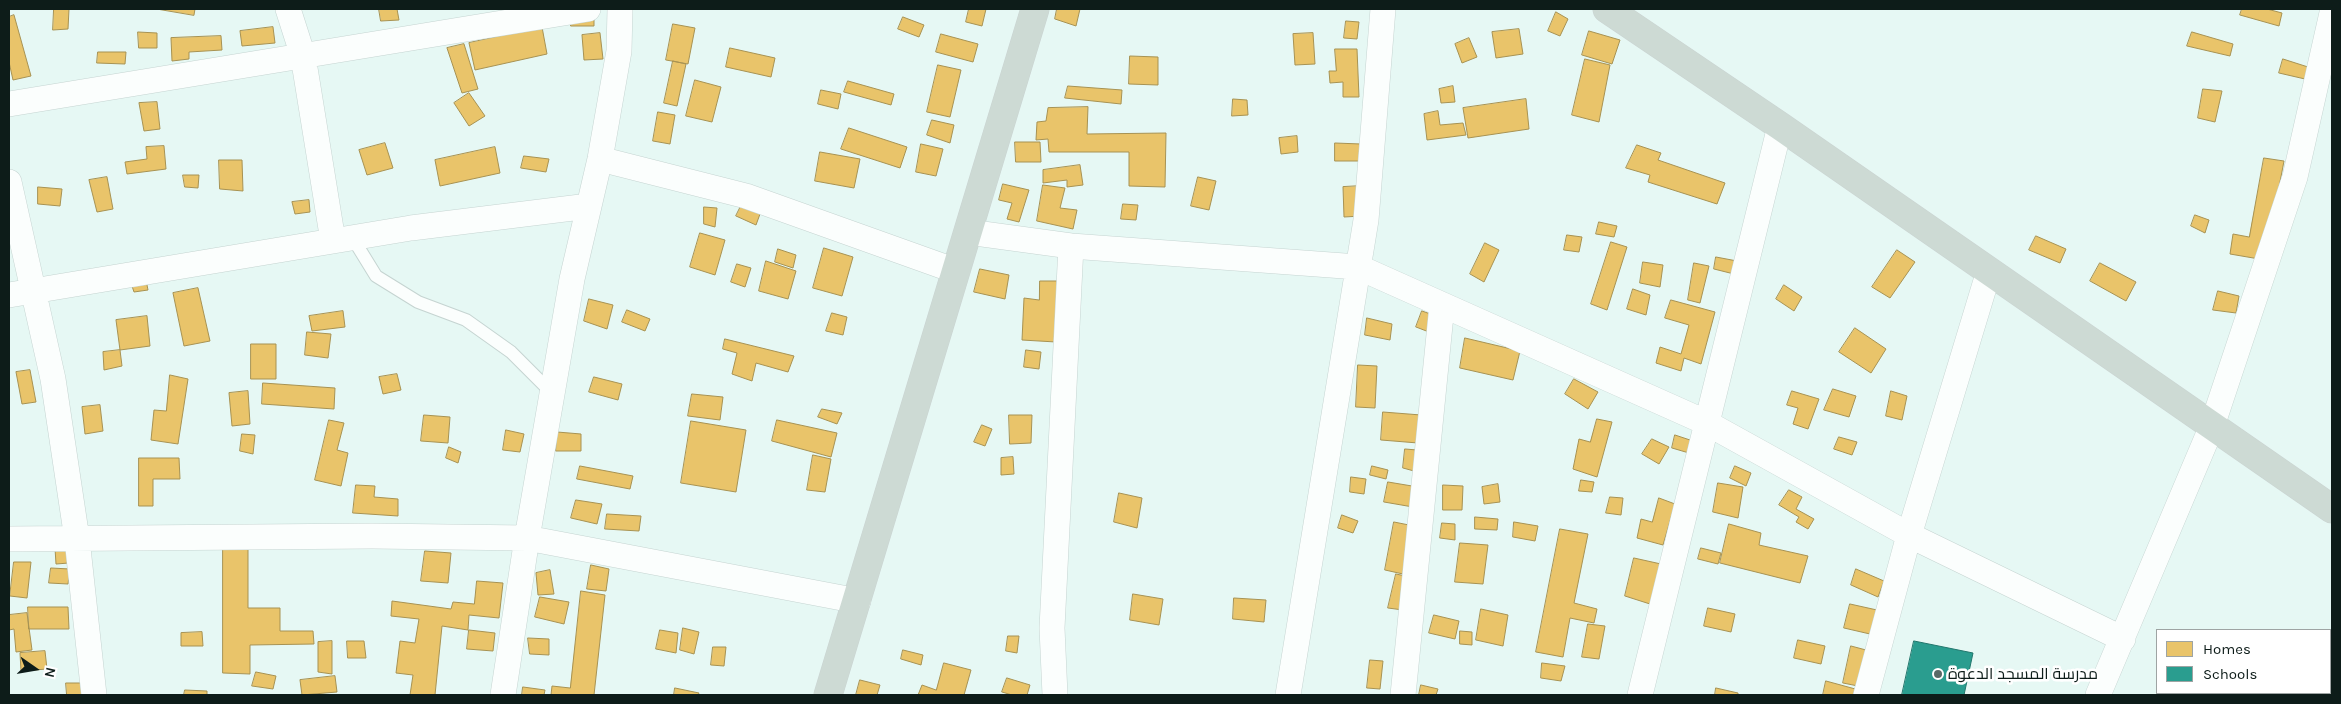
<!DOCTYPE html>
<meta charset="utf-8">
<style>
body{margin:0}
#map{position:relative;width:2341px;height:704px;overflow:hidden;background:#e6f8f4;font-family:Karla,sans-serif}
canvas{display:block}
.frame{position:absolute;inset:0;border:10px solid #0d1c19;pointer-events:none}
.legend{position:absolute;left:2156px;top:629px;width:175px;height:65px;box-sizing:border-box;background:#fff;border:1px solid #9ea4a3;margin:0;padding:6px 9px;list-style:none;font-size:15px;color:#0d1c19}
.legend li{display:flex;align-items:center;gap:10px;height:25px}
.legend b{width:25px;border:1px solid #9ea4a3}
.north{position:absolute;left:10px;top:644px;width:50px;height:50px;-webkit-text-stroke:4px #fff;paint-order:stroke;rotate:103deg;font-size:14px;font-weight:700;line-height:20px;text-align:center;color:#0d1c19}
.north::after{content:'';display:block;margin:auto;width:18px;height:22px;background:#0d1c19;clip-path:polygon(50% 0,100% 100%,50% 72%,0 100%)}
</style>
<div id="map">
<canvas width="2341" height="704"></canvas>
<div class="frame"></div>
<ul class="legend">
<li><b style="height:14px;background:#e9c46a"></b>Homes</li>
<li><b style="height:14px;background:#2a9d8f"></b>Schools</li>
</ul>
<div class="north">N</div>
</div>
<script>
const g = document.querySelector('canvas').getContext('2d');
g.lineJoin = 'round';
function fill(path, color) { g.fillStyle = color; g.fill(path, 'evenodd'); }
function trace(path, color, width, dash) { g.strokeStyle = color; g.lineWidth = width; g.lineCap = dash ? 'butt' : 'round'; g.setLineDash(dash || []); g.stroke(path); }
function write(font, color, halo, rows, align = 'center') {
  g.font = font + ' Karla,Cairo,sans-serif'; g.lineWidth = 5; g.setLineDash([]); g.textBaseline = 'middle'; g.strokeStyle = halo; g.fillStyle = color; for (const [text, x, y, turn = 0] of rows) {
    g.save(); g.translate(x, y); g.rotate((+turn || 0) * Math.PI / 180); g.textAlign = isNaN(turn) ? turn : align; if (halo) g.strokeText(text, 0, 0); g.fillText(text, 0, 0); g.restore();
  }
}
const homes = new Path2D(`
 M54 9H69L68 29 53 30Z
 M157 9H195L194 15Z
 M379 9H397L399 20 381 21Z
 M969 9H986L982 26 966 22Z
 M1057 9H1080L1076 26 1055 19Z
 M2242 9H2267L2282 13 2279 26 2240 15Z
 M1556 12 1568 19 1560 36 1548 31Z
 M14 15 31 76 13 80 9 62V17Z
 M570 15H594V26H571Z
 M903 17 924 25 919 37 898 29Z
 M1346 21 1359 22 1357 39 1344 38Z
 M673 24 695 28 688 64 666 60Z
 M273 27 275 43 242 46 240 31Z
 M542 27 547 54 475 70 469 43Z
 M1519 29 1523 54 1496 58 1492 32Z
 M1589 31 1620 40 1612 64 1582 55Z
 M138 32 157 33V48H139Z
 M2192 32 2233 44 2230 56 2187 46Z
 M600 33 603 59 584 60 582 35Z
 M1313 33 1315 64 1295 65 1293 34Z
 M941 34 978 44 973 62 936 52Z
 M221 36 222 50 189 52V59L172 61 171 38Z
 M1469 38 1477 57 1462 63 1455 44Z
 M464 44 478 89 462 93 447 48Z
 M730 48 775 58 771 77 726 67Z
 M1335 49H1357L1359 97H1343V82L1330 83 1329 71H1336Z
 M98 52H126L125 64 97 63Z
 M1130 56 1158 57V85L1129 84Z
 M1585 59 1610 65 1599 122 1572 115Z
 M2283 59 2308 67 2305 79 2279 73Z
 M673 61 686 64 677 106 664 103Z
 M938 65 961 70 950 117 927 112Z
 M695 80 721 87 712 122 686 116Z
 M848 81 894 94 891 105 844 92Z
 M1068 86 1122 90 1121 104 1065 98Z
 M1453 86 1455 102 1441 103 1439 89Z
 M2203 89 2222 91 2215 122 2198 118Z
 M821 90 841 94 838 109 818 104Z
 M469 93 485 116 469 126 454 103Z
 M1233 99 1247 100 1248 115 1232 116Z
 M1526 99 1529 129 1468 138 1463 108Z
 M157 102 160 129 144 131 139 103Z
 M1088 107 1087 134 1166 133 1165 187 1129 186V152H1049L1048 139 1036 140 1037 122 1046 121 1048 108Z
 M1438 111 1440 125 1463 123 1466 135 1427 140 1424 114Z
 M658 112 675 115 670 144 653 141Z
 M932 120 954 125 950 143 927 135Z
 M849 128 907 147 900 168 841 149Z
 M1297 136 1298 152 1281 154 1279 138Z
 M1015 142H1040L1041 162H1016Z
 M385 143 393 168 367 175 359 150Z
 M1335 143 1361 144V161H1335Z
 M921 144 943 149 936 176 916 172Z
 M1637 145 1661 153 1658 160 1725 183 1717 204 1648 182 1650 175 1626 168Z
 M164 146 166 169 127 174 125 162 147 159 146 147Z
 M495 147 500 173 440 186 435 160Z
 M820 152 860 159 854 188 815 181Z
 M524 156 549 159 546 172 521 168Z
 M2264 158 2284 161 2265 260 2230 254 2233 234 2249 237Z
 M219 160H242L243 191 220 189Z
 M1080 165 1083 185 1067 187V180L1043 183V170Z
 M183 175H199L198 188 185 187Z
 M107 177 113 209 97 212 89 180Z
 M1198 177 1216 181 1209 210 1191 206Z
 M1003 184 1029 190 1019 222 1007 219 1012 203 999 200Z
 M1043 185 1065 188 1060 208 1077 210 1073 229 1037 221Z
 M1361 186 1362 216 1344 217 1343 187Z
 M38 187 62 189 60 206 38 204Z
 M309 200 310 212 295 214 292 202Z
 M1123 204 1138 205 1136 220 1121 219Z
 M741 206 760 214 756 225 736 216Z
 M704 207 717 208 715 227 704 224Z
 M2195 215 2209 220 2205 233 2191 226Z
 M1599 222 1617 226 1614 237 1596 234Z
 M700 233 725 240 715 275 690 267Z
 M1567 235 1582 237 1579 252 1564 250Z
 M2036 236 2066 249 2060 263 2029 250Z
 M1611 242 1627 247 1607 310 1591 304Z
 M1485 243 1499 250 1484 282 1470 274Z
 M824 248 853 257 842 296 813 288Z
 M778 249 796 255 793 268 775 262Z
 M1897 250 1915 262 1890 298 1872 287Z
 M1716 257 1737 261 1734 274 1714 269Z
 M766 261 796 271 788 299 759 291Z
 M1643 262 1663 265 1660 287 1640 283Z
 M1694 263 1709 266 1700 303 1688 300Z
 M2100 263 2136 282 2126 301 2090 281Z
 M737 264 751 268 745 287 731 282Z
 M980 269 1009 275 1005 299 974 292Z
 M145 275 148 290 134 292 129 277Z
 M1040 281H1057L1056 342 1022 340 1024 298 1039 300Z
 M1784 285 1802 297 1794 311 1776 299Z
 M198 288 210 341 184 346 173 293Z
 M1633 289 1650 295 1646 315 1627 309Z
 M2218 291 2239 296 2236 313 2213 310Z
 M589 299 613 305 607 329 584 321Z
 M1671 300 1715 312 1701 364 1684 358 1681 371 1656 363 1660 347 1681 354 1689 325 1665 318Z
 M627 310 650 319 645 331 622 322Z
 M343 311 345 327 312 331 309 316Z
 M1422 311 1436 316 1429 332 1416 327Z
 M832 313 847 317 843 335 826 331Z
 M147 316 150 346 120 350 116 320Z
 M1367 318 1392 324 1390 340 1365 335Z
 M1855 328 1886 349 1871 373 1839 352Z
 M307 332 331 334 328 358 305 355Z
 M1465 338 1520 351 1513 380 1460 368Z
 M725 339 794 356 788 372 756 363 752 381 732 374 737 353 723 349Z
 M251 344H276V379H251Z
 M120 350 122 366 104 370 103 352Z
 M1026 350 1041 352 1039 369 1024 367Z
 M1358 365 1377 366 1375 408 1356 407Z
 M30 370 36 402 22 404 16 372Z
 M397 374 401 390 383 394 379 377Z
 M170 375 188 379 178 444 151 440 154 410 166 411Z
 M594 377 622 384 618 400 589 392Z
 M1574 379 1598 392 1588 409 1565 394Z
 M263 383 335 388 334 409 262 404Z
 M1833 389 1856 396 1849 417 1824 410Z
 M248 391 250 424 232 426 229 393Z
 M1792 391 1819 399 1808 429 1793 424 1798 408 1787 405Z
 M1891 391 1907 396 1902 420 1886 416Z
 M692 394 723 397 720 420 688 416Z
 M100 405 103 431 85 434 82 407Z
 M822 409 842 413 837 424 818 417Z
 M1383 412 1421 415 1418 443 1381 440Z
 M424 415 450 417 448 443 421 441Z
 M1009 415H1032L1031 443 1010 444Z
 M1597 419 1612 422 1597 477 1573 469 1579 439 1590 442Z
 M329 420 344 423 337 450 348 453 341 486 315 480Z
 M777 420 837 433 831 457 772 441Z
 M691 421 746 430 736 492 681 483Z
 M982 425 992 429 985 446 974 442Z
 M506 430 524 434 520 452 503 450Z
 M557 432 581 434V451H556Z
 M242 434 255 435 253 454 240 451Z
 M1675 435 1693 441 1689 453 1672 448Z
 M1839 437 1857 442 1852 455 1834 449Z
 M1652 439 1669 447 1659 464 1642 454Z
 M449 447 461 452 458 463 446 458Z
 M1405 449 1417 450 1414 471 1403 468Z
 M813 455 831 459 825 492 807 490Z
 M1013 457 1014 474 1001 475V458Z
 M139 458H179L180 479H153V506H139Z
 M580 466 633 476 630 489 577 479Z
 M1372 466 1388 470 1386 479 1370 475Z
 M1735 466 1751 473 1746 486 1730 478Z
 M1351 477 1366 479 1364 494 1350 492Z
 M1581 480 1594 482 1592 492 1579 491Z
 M1388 482 1418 487 1413 507 1384 502Z
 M1718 483 1743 487 1738 518 1713 512Z
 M1498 484 1500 502 1484 504 1482 487Z
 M356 485 375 486 374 497 398 499V516L353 513Z
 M1443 485 1463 486 1462 510H1443Z
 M1789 490 1802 497 1796 509 1814 519 1808 529 1796 522 1799 517 1779 505Z
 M1119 493 1142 498 1137 528 1114 522Z
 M1610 497 1623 498 1621 515 1606 513Z
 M1659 498 1675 504 1663 545 1637 538 1641 519 1652 522Z
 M576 500 602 504 597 524 571 518Z
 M607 514 641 516 639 531 605 529Z
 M1342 515 1358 521 1353 533 1338 528Z
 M1475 517 1498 519 1497 530 1475 529Z
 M1394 522 1414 526 1403 574 1385 570Z
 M1514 522 1538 526 1535 541 1513 537Z
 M1442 523 1455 524V540L1440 538Z
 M1729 524 1761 533 1759 545 1808 556 1800 583 1720 563Z
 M1560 529 1588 534 1574 603 1597 609 1594 623 1570 618 1563 657 1536 652Z
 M1460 543 1488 545 1483 584 1455 582Z
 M67 547 69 563 56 564 55 548Z
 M1701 548 1721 553 1718 564 1698 559Z
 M223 549H248V608H280V631H313L314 644 250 645V674L223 673Z
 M425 551 451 553 448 583 421 581Z
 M1634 558 1661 564 1650 604 1625 596Z
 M14 562H31L27 598 10 596Z
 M591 565 609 569 606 591 587 589Z
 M51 568 70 569 68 584 49 583Z
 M1856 569 1884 581 1878 597 1851 585Z
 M550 570 554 594 538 595 536 573Z
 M1396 574 1410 577 1403 610 1388 608Z
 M477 581 503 583 499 618 469 615 468 630 442 626 435 695H410L413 675 396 673 400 641 415 643 419 619 391 616 392 601 451 609 453 602 474 604Z
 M581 591 605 595 594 695H551L552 686 570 688Z
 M1133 594 1163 599 1159 625 1130 620Z
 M540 597 569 602 564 624 535 617Z
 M1234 598 1266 600 1264 622 1233 619Z
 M1850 604 1877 610 1870 634 1844 628Z
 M28 607H68L69 629H29Z
 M1708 608 1735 614 1731 632 1704 626Z
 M1481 609 1508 615 1503 646 1476 640Z
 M27 613 32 650 16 652 14 629 9 630V615Z
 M1434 615 1459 621 1455 639 1429 633Z
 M1588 624 1605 626 1599 659 1582 657Z
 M683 628 699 632 694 654 680 650Z
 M469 630 495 633 493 651 467 649Z
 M660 630 678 633 676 653 656 649Z
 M1460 631 1472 632V645L1460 644Z
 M202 632 203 646H181V633Z
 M1008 636H1019L1017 653 1006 651Z
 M528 638 549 639V655L530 654Z
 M1798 640 1825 646 1821 664 1794 658Z
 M332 641V674L318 672V642Z
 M347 641H364L366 658H348Z
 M1851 646 1866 650 1858 686 1843 683Z
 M713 647H726L724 666 711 665Z
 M903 650 923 655 921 665 901 659Z
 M45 651 47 669 21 671 20 653Z
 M1370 660 1383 661 1380 689 1367 688Z
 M944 663 971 670 964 695H918L922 685 936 690Z
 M1542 663 1565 666 1561 681 1541 678Z
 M256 672 276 676 273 689 252 686Z
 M335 676 337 692 302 695 300 680Z
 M1007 678 1030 685 1027 695H1012L1002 692Z
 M860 680 880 685 877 695H856Z
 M1826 681 1859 690 1858 695H1823Z
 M66 683H82V695H67Z
 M1421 685 1438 689 1436 695H1419Z
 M523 687 545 690 544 695H522Z
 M675 688 699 693 698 695H674Z
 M1716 688 1738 693V695H1715Z
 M185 690 207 691V695H184Z`);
const schools = new Path2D(`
 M1914 641 1973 653 1964 695H1902Z`);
const service = new Path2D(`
 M352 237 376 276 418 302 466 320 511 352 552 393`);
const minor = new Path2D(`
 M288 9 303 56 333 241
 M9 104 588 9
 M600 159 746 196 956 271
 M9 182 53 379 77 539 94 695
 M968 232 1071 246 1358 267 1705 422 1909 535 2123 639
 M9 295 411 228 589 206
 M9 539 372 536 527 538 858 601
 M2330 654 2332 646
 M503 695 527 538 572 279 600 159 619 51 620 9
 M1055 695 1052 628 1071 246
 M1288 695 1366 220 1383 9
 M1403 695 1442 305
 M1640 695 1780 126
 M1866 695 1909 535 1989 271
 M2098 695 2212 426 2295 177 2332 13
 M2317 695V693`);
const trunk = new Path2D(`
 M1607 9 1780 126 2332 509
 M828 695 1035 9`);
const markers = [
 [1938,674,5,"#596966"]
];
const poiNames = [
 ["مدرسة المسجد الدعوة",1948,674]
];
fill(homes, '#e9c46a');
trace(homes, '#a79252', 1);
fill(schools, '#2a9d8f');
trace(schools, '#21766c', 1);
trace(service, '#c5d4d1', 14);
trace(minor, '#c5d4d1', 26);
trace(trunk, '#cad4d2', 29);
trace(service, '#fbfefd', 12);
trace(minor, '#fbfefd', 25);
trace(trunk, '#cddad4', 28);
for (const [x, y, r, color] of markers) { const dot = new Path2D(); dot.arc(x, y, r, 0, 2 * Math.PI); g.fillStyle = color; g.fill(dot); trace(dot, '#fff', 2); }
write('16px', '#0d1c19', '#fff', poiNames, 'left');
</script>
